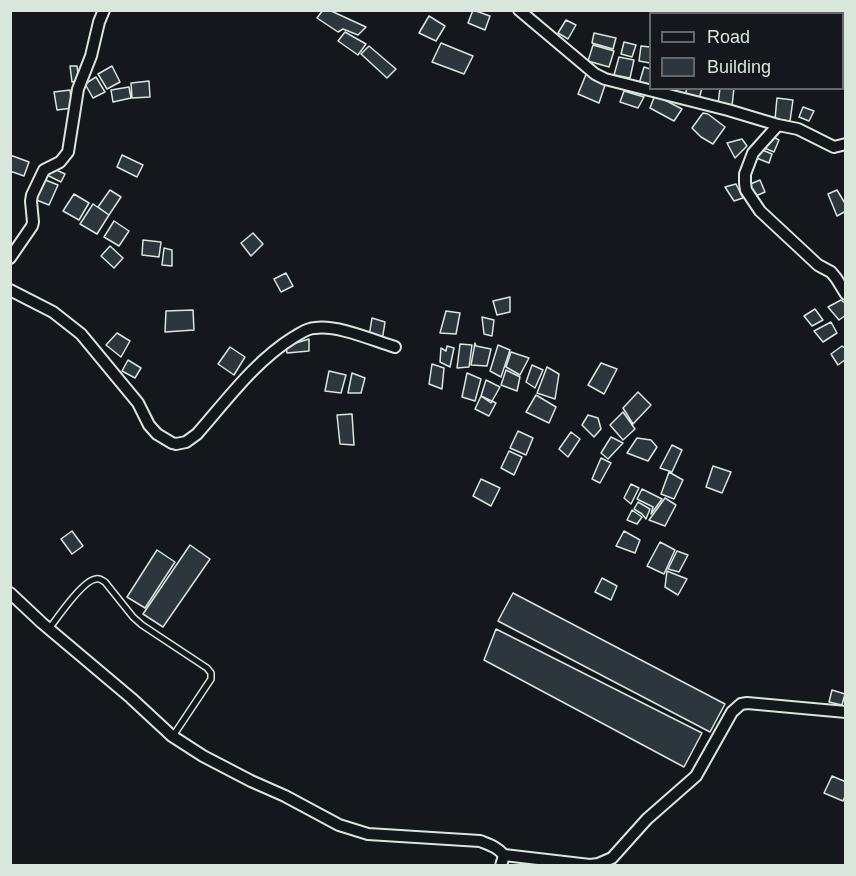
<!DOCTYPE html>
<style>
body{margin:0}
#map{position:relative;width:856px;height:876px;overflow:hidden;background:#14181c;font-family:Arial,sans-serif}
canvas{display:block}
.frame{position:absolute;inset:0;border:12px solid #d8e6dc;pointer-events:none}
.legend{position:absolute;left:649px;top:12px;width:195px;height:78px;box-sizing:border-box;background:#14181c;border:2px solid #626a69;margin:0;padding:8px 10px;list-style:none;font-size:18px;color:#d8e6dc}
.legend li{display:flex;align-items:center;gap:12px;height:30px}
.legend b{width:30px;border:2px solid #626a69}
</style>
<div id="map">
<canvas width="856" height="876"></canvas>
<div class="frame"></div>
<ul class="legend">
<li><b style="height:8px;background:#14181c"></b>Road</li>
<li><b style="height:16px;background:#2c363c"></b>Building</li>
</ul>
</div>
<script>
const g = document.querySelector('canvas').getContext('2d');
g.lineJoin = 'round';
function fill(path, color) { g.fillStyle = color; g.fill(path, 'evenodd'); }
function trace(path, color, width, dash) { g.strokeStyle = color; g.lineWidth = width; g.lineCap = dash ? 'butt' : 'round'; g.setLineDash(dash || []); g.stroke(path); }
const building = new Path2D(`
 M323 10H329L366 27 358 35 343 29 338 32 317 18Z
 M473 10 490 16 485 30 468 23Z
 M429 16 445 26 436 41 419 33Z
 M566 20 576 25 568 39 558 33Z
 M345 32 366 44 358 55 338 41Z
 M594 33 616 38 613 49 592 43Z
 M624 42 636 45 632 57 621 54Z
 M441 43 473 56 464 74 432 62Z
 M593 45 614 51 609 67 588 61Z
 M369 46 396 69 387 78 361 54Z
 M641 46 650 47V63L639 61Z
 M619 57 634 60 630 78 614 75Z
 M70 66H77L79 81 72 82Z
 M112 66 120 82 107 89 98 74Z
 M644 67 650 69V88L639 84Z
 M587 72 606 82 599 103 578 94Z
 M96 77 105 92 93 98 85 84Z
 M149 81 150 97 132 98 131 83Z
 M129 87 131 98 113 102 111 90Z
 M687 88H702L699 99 685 95Z
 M720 88H734L732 106 718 104Z
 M70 90 72 108 57 110 54 92Z
 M624 91 644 97 638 108 620 102Z
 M655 95 682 109 674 121 650 108Z
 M777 98 793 100 790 121 775 119Z
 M803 107 814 111 809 121 799 117Z
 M703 113 708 114 725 127 713 144 701 137 692 128Z
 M771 136 779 140 774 152 762 147Z
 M742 139 747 146 735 158 727 143Z
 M760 149 772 154 769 163 754 157Z
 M10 155 29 162 24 176 10 171Z
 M122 155 143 165 137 177 117 167Z
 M50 167 65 174 61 182 47 175Z
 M43 179 58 185 49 205 34 199Z
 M760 180 765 192 751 198 748 185Z
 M736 184 743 198 734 201 725 187Z
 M110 190 121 197 109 215 98 207Z
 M837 190 846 205V211L837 216 828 194Z
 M74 194 89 203 79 220 63 211Z
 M93 204 109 215 97 234 80 224Z
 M114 221 129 231 119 246 104 237Z
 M253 233 263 244 251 256 241 243Z
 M143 240 161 242 159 257 142 255Z
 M110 246 123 258 114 268 101 256Z
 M164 248 172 250V266L162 265Z
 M286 273 293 286 281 292 274 279Z
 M510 297V312L497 315 493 301Z
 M841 300 846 304V315L839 320 828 307Z
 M815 309 823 320 812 326 804 316Z
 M193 310 194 330 165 332 166 311Z
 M446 311 460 313 456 334 440 333Z
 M482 317 494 320 492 336 484 334Z
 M372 318 385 322 382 341 369 336Z
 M831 322 837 333 823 342 814 331Z
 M117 333 130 341 121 357 106 345Z
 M309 339V351L287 353 286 346Z
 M475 343 476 346 491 349 487 366 471 365Z
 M460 344 472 345 469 367 457 368Z
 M498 345 510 350 501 377 490 371Z
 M447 346 454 348 450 367 440 362 441 348 446 351Z
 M842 346 846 349V359L838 365 831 354Z
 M230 347 245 357 234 375 218 364Z
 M511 352 529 358 520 375 506 367Z
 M128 360 141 368 135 378 122 371Z
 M601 363 617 369 604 394 588 385Z
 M432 364 444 368 442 389 429 384Z
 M532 365 543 370 535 388 526 382Z
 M547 367 559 374 555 399 537 393Z
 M506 370 520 377 517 391 501 385Z
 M329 371 346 375 341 393 325 391Z
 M352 373 365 378 361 393H348Z
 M467 373 481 379 475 401 462 397Z
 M486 380 500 387 491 403 481 396Z
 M638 392 651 405 633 424 623 408Z
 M536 395 556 407 549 423 526 412Z
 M481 396 496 403 489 416 475 409Z
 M623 412 635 429 623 440 610 425Z
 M352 414 354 445 340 444 337 415Z
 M588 415 598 418 601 429 594 437 582 425Z
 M518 431 533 438 526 455 510 448Z
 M571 432 580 439 568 457 559 449Z
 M611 437 623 443 608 459 601 453Z
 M637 438 651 440 657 447 648 461 627 453Z
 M672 445 682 450 672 472 660 468Z
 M509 451 522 457 514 475 501 468Z
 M601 458 611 463 600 483 592 479Z
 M713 466 731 472 722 493 706 487Z
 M669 472 683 480 674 499 661 494Z
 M481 479 500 488 491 506 473 496Z
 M631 484 639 488 631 504 624 498Z
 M642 489 662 499 651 514 653 507 637 499Z
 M665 498 676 505 665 526 649 520Z
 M638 502 650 509 646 519 642 514 634 509Z
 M632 510 642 517 637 524 627 520Z
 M72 531 83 546 72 554 61 539Z
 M624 531 640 540 635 553 616 546Z
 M660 542 675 550 664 574 647 566Z
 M190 545 210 559 163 627 143 614Z
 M157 550 175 562 145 608 127 597Z
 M677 551 688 555 679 572 668 569Z
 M667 571 687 579 678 595 665 587Z
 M602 578 617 586 611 600 595 592Z
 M513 593 725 704 710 732 498 621Z
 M496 629 702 733 684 767 484 660Z
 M832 690 845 694 842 705 829 702Z
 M832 776 846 782V794L843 801 824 793Z`);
const lane = new Path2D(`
 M49 629C57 618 83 580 96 579 100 578 101 580 105 582L133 617 142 625 207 668 211 673V679L173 736`);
const street = new Path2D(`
 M519 10 595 74 605 79 728 110 778 125 798 129 834 147 846 144
 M778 125 753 153 745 174V183L746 190 760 211 818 265 831 272 836 278 846 294
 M10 258 32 226 33 222 31 201 32 195 44 170 60 162 68 152 78 89 91 56 99 22 104 10
 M10 290 53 312 81 334 138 403 149 425 157 434 172 443 176 444 186 442 197 434C227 400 255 361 294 337 301 333 307 328 315 328 339 325 372 340 395 347
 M10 593 42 623 131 698 172 736 203 756 251 781 285 796 339 825 368 834 480 841C490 845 497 847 504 855L501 866
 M504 855 590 865 598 864 612 858 647 819 696 776 732 712 741 704 747 703 846 712`);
fill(building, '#2c363c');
trace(building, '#d8e6dc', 1.5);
trace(lane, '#d8e6dc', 8);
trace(street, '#d8e6dc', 14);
trace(lane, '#14181c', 5);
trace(street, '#14181c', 10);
</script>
